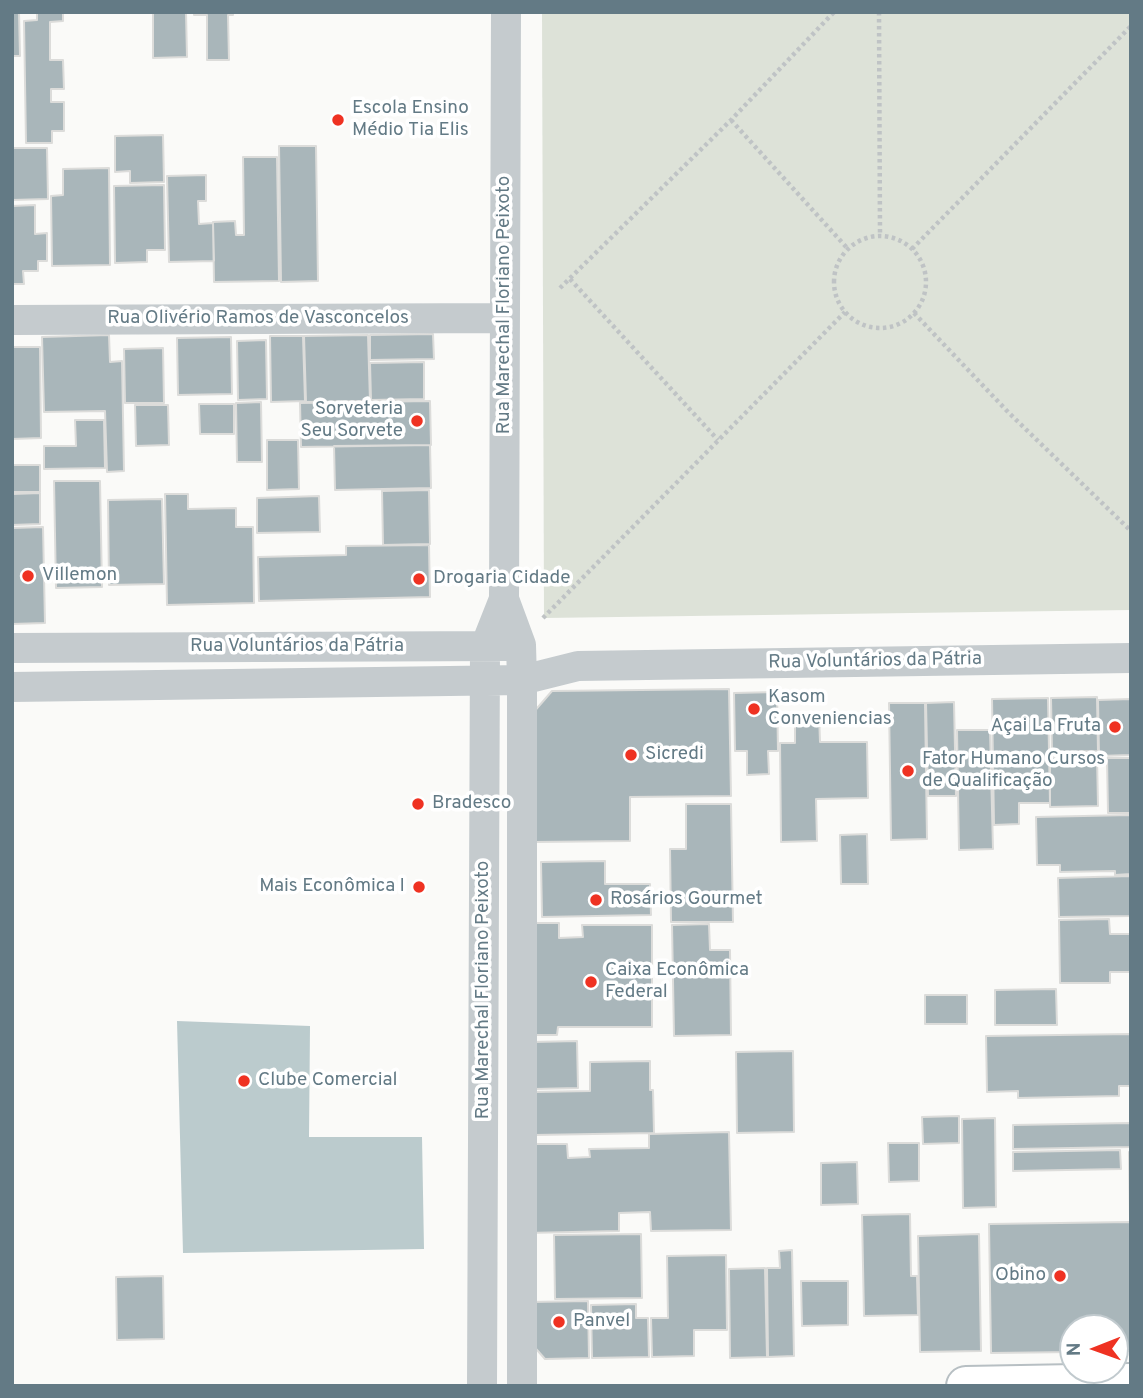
<!DOCTYPE html>
<meta charset="utf-8">
<style>
body{margin:0}
#map{position:relative;width:1143px;height:1398px;overflow:hidden;background:#fafaf8;font-family:Overpass,sans-serif}
canvas{display:block}
.frame{position:absolute;inset:0;border:14px solid #637a85;pointer-events:none}
.north{position:absolute;left:1059px;top:1314px;width:70px;height:70px;box-sizing:border-box;background:#fff;border:2px solid #c1cace;border-radius:50%;rotate:269deg;font-size:19px;font-weight:700;line-height:28px;text-align:center;color:#637a85}
.north::after{content:'';display:block;margin:auto;width:24px;height:32px;background:#ef3222;clip-path:polygon(50% 0,100% 100%,50% 72%,0 100%)}
</style>
<div id="map">
<canvas width="1143" height="1398"></canvas>
<div class="frame"></div>
<div class="north">N</div>
</div>
<script>
const g = document.querySelector('canvas').getContext('2d');
g.lineJoin = 'round';
function fill(path, color) { g.fillStyle = color; g.fill(path, 'evenodd'); }
function trace(path, color, width, dash) { g.strokeStyle = color; g.lineWidth = width; g.lineCap = dash ? 'butt' : 'round'; g.setLineDash(dash || []); g.stroke(path); }
function write(font, color, halo, rows, align = 'center') {
  g.font = font + ' Overpass,sans-serif'; g.lineWidth = 7; g.setLineDash([]); g.textBaseline = 'middle'; g.strokeStyle = halo; g.fillStyle = color; for (const [text, x, y, turn = 0] of rows) {
    g.save(); g.translate(x, y); g.rotate((+turn || 0) * Math.PI / 180); g.textAlign = isNaN(turn) ? turn : align; if (halo) g.strokeText(text, 0, 0); g.fillText(text, 0, 0); g.restore();
  }
}
const green = new Path2D(`
 M542 12H1131V610L544 618Z`);
const water = new Path2D(`
 M177 1021 310 1026 309 1137H422L424 1249 183 1253Z`);
const building = new Path2D(`
 M12 12H19L20 56H12Z
 M22 12H63V21L50 22V60H63L64 89H51V102H64V131H52V143H26L24 21 37 20V13Z
 M153 12H186L187 57 153 58Z
 M194 12H233V15H228L229 60H207V15H194Z
 M163 135 164 182 130 183V171L115 172V136Z
 M279 146H316L318 281 281 282Z
 M12 148H47L48 199 12 200Z
 M243 157H277L279 281 214 282 213 222 235 221 236 235H244Z
 M109 168 110 265 52 266 51 196 63 195V169Z
 M206 175V201H198L199 224 213 223 214 261 169 262 167 176Z
 M164 185 165 250H147V262L115 263 114 186Z
 M35 205V234L47 233V261H38V271H23L24 284H12V206Z
 M433 334 434 359 370 360V335Z
 M109 335 110 362 122 361 124 471 107 472 105 411 44 412 42 337Z
 M368 335 370 401 306 402 304 336Z
 M270 336H303L305 401 271 402Z
 M231 337 232 394 178 395 177 338Z
 M266 340 267 399 238 400 237 341Z
 M12 347H40L41 438 12 439Z
 M163 348 164 403H125L124 349Z
 M424 362V399L371 400 370 363Z
 M430 401 431 445 301 447 300 403Z
 M261 402 262 462H237L236 403Z
 M199 404H234V434H200Z
 M135 405H168L169 445 136 446Z
 M75 420H104L105 468 44 469V446H76Z
 M267 440H298L299 489 267 490Z
 M430 445 431 488 335 490 334 446Z
 M12 465H40V492H12Z
 M54 481H100L102 587 56 588Z
 M429 490 430 544 383 545 382 491Z
 M40 493V524L12 525V494Z
 M165 494H188V509L236 508V527H253L254 603 167 605Z
 M319 496 320 532 257 533V498Z
 M162 499 164 584 109 585 108 500Z
 M43 527 45 623 12 624V528Z
 M429 545 430 597 259 601 258 557 346 555V546Z
 M729 689 731 796 630 797V841L535 842 532 714 552 691Z
 M777 692 778 751H768L769 774 747 775V751H735L734 693Z
 M1097 697 1098 751 1052 752 1051 698Z
 M1048 698 1050 803H1019V824L994 825 992 699Z
 M1131 699V755L1099 756 1098 700Z
 M954 702 956 796H928L926 703Z
 M889 703H925L927 839 891 840Z
 M819 714 820 742H867L868 798 816 799 817 841 781 842 780 743H795V715Z
 M957 730H990L993 849 959 850Z
 M1097 756 1098 806 1050 807V757Z
 M1107 758H1131V813H1108Z
 M686 804H731L733 922H671L670 849H686Z
 M1131 815V874L1115 875V871L1060 872V865H1037L1036 817Z
 M867 834 868 884H841L840 835Z
 M605 861V884H650L651 915 542 917 541 862Z
 M1131 876V916L1059 917 1058 878Z
 M1109 919 1110 934H1131V972H1110V983H1060L1059 920Z
 M530 923H559V938L583 937 582 925H652V1027H558L557 1035H531Z
 M709 924 710 950H730L731 1035 674 1036 672 925Z
 M1056 989 1057 1025H995V990Z
 M925 995H967V1024H925Z
 M1131 1034V1086H1119V1096L1018 1098V1091L987 1092 986 1036Z
 M577 1041 578 1088 534 1089 533 1042Z
 M793 1051 794 1132 737 1133 736 1052Z
 M650 1061V1090H653L654 1133 534 1135 533 1092 590 1091V1062Z
 M959 1116V1143L923 1144 922 1117Z
 M995 1118 996 1207 963 1208 962 1119Z
 M1131 1123V1147L1013 1149V1125Z
 M729 1132 731 1230 651 1231 650 1212 619 1213V1231L526 1233 524 1144H567L568 1158 590 1157 589 1149 649 1148V1134Z
 M888 1143H919V1181L889 1182Z
 M1120 1150 1121 1169 1013 1171V1152Z
 M1129 1152H1131V1219H1130Z
 M857 1162 858 1204 821 1205V1163Z
 M910 1214 911 1276H917L918 1315 864 1316 862 1215Z
 M1131 1222V1351H1115V1328H1073V1352L991 1353 989 1224Z
 M641 1234 642 1298 555 1299 554 1235Z
 M979 1234 981 1351 920 1352 918 1236Z
 M792 1250 794 1356 768 1357 767 1268H780L779 1251Z
 M726 1255 727 1330H694V1356L652 1357 651 1318H668L667 1256Z
 M765 1268 767 1357 730 1358 729 1269Z
 M163 1276 164 1339 117 1340 116 1277Z
 M801 1281H848V1325L802 1326Z
 M588 1301 589 1358 545 1359 530 1342V1302Z
 M636 1304V1318H648L649 1357 592 1358 591 1305Z`);
const path = new Path2D(`
 M879 12 880 236
 M731 120 848 249
 M834 282a46 46 0 1 1 92 0a46 46 0 1 1-92 0Z
 M912 249 1131 26
 M570 279 718 440
 M560 288 731 120 834 12
 M914 313 1009 413 1131 531
 M543 618 845 312`);
const street = new Path2D(`
 M12 320 505 318
 M504 599 521 645 522 680V1386
 M12 648 504 646
 M12 687 522 680 578 666 1131 658
 M482 1386 485 647 504 599 506 12`);
const secondary = new Path2D(`
 M966 1386 1131 1383`);
const markers = [
 [338,120,7,"#ef3222"],
 [417,421,7,"#ef3222"],
 [28,576,7,"#ef3222"],
 [419,579,7,"#ef3222"],
 [754,709,7,"#ef3222"],
 [1115,727,7,"#ef3222"],
 [631,755,7,"#ef3222"],
 [908,771,7,"#ef3222"],
 [418,804,7,"#ef3222"],
 [419,887,7,"#ef3222"],
 [596,900,7,"#ef3222"],
 [591,982,7,"#ef3222"],
 [244,1081,7,"#ef3222"],
 [1060,1276,7,"#ef3222"],
 [559,1322,7,"#ef3222"]
];
const poiNames = [
 ["Escola Ensino",352,109],
 ["Médio Tia Elis",352,131],
 ["Sorveteria",403,410,"right"],
 ["Seu Sorvete",403,432,"right"],
 ["Villemon",42,576],
 ["Drogaria Cidade",433,579],
 ["Kasom",768,698],
 ["Conveniencias",768,720],
 ["Açai La Fruta",1101,727,"right"],
 ["Sicredi",645,755],
 ["Fator Humano Cursos",922,760],
 ["de Qualificação",922,782],
 ["Bradesco",432,804],
 ["Mais Econômica I",405,887,"right"],
 ["Rosários Gourmet",610,900],
 ["Caixa Econômica",605,971],
 ["Federal",605,993],
 ["Clube Comercial",258,1081],
 ["Obino",1046,1276,"right"],
 ["Panvel",573,1322]
];
const streetNames = [
 ["Rua Marechal Floriano Peixoto",505,305,-90],
 ["Rua Olivério Ramos de Vasconcelos",258,319],
 ["Rua Voluntários da Pátria",297,647],
 ["Rua Voluntários da Pátria",875,662,-1],
 ["Rua Marechal Floriano Peixoto",484,990,-90]
];
fill(green, '#dde2d8');
fill(water, '#bbcbcd');
fill(building, '#a9b6ba');
trace(building, '#dcdcda', 2);
trace(secondary, '#b7bfc3', 42);
trace(path, '#bfc3c5', 4.5, [3.5, 3.5]);
trace(street, '#c5cbce', 30);
trace(secondary, '#fff', 38);
for (const [x, y, r, color] of markers) { const dot = new Path2D(); dot.arc(x, y, r, 0, 2 * Math.PI); g.fillStyle = color; g.fill(dot); trace(dot, '#fff', 2.5); }
write('19px', '#637a85', '#fff', poiNames, 'left');
write('19px', '#637a85', '#fff', streetNames);
</script>
